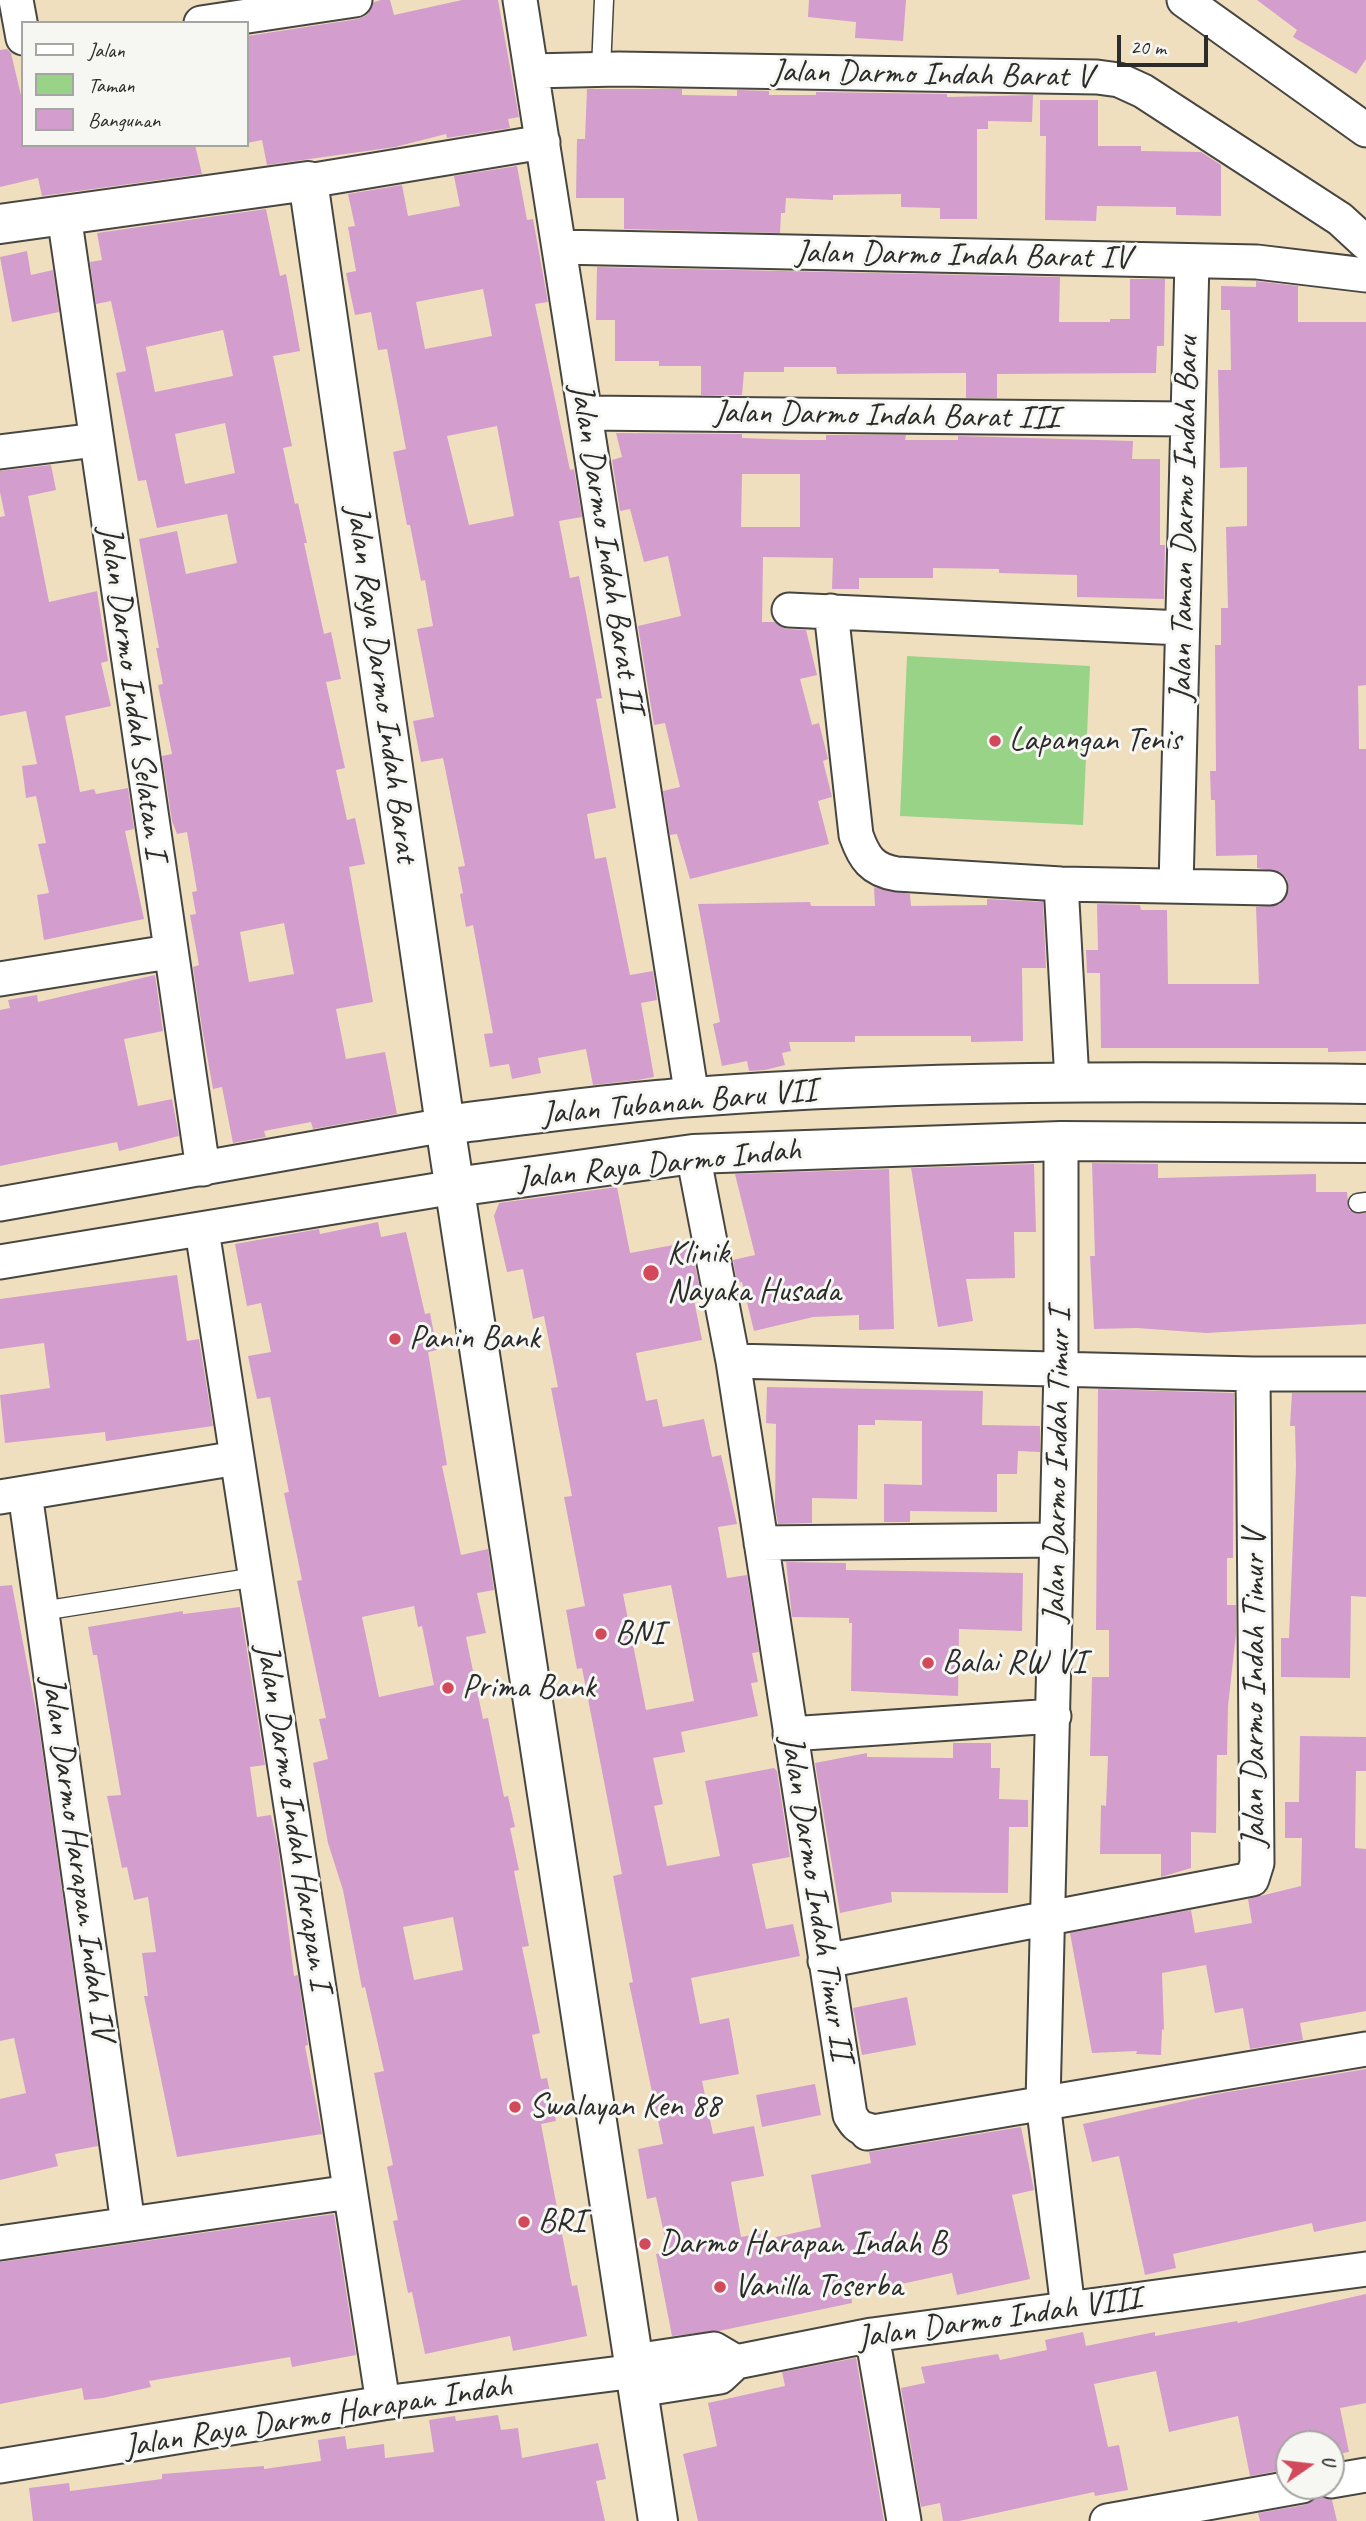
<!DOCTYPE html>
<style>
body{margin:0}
#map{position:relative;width:1366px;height:2521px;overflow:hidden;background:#efdfbf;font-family:Caveat,sans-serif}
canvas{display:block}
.legend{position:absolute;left:21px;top:21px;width:228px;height:126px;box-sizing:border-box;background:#f6f6f2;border:2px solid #a5a5a2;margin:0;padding:9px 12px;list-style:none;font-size:21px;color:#2b2b2b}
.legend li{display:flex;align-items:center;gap:14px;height:35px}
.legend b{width:35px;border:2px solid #a5a5a2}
.north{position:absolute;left:1275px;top:2430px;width:70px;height:70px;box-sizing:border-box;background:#f6f6f2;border:2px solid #a5a5a2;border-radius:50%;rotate:76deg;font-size:19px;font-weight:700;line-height:28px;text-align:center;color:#2b2b2b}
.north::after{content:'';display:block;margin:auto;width:24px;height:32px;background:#d1495b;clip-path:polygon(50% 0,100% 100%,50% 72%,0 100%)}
.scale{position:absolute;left:1117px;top:35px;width:91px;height:32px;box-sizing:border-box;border:4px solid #2b2b2b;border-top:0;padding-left:9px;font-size:21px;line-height:24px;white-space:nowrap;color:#2b2b2b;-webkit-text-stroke:5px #f6f6f2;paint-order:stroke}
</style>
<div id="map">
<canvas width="1366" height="2521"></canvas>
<ul class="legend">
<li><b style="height:9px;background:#fff"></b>Jalan</li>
<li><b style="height:19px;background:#98d387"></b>Taman</li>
<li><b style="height:19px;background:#d39ecd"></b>Bangunan</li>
</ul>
<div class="north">U</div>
<div class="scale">20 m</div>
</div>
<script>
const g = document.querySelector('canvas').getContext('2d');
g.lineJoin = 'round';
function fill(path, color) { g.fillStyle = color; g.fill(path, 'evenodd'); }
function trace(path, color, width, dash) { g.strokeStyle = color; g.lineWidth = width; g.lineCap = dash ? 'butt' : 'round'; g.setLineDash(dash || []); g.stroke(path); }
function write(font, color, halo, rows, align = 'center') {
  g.font = font + ' Caveat,sans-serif'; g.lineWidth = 6; g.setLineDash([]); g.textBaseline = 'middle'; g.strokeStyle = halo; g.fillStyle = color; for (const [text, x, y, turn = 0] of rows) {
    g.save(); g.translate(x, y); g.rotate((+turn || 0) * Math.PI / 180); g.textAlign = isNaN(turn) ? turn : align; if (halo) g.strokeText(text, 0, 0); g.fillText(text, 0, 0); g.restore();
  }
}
const green = new Path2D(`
 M907 656 1090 666 1083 825 900 816Z`);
const building = new Path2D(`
 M381 0H390L394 15 462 0H498L519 117 508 119 510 128 447 138 446 134 395 147 267 165 262 140 247 143V36L358 19 367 15 374 2Z
 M809 0H906L903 41 855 38 856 22 808 17Z
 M1257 0H1366V59L1356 74 1293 37 1297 30Z
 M7 49 11 53 23 104V145H195L202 174 42 196 38 178 0 187V50Z
 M587 89H682V95L737 96V90L769 91V95H816V92L947 94V97L1033 95 1032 122 988 121V129H977V219H940V208L901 207V194L833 195V200L786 198 785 213H781L780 233 624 229V198H576L577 139H585Z
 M1040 100H1098V146H1141V151L1201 152 1221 165V216L1176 215V207L1097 206 1096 221 1045 220 1046 136H1040Z
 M517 166 527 220 533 219 548 302 535 304 570 470 574 469 582 517 559 521 570 578 579 576 602 698 596 699 616 808 587 814 595 859 606 857 630 975 653 971 657 1000 641 1003 654 1077 638 1080 593 1085 586 1049 538 1058 541 1073 512 1079 509 1064 490 1067 484 1034 493 1033 473 925 466 927 460 894 463 893 458 867 465 866 443 758 421 762 413 721 434 717 417 629 433 626 425 580 421 581 410 525H407L393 452 406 449 387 349 378 350 371 312 355 315 346 273 356 271 348 227 355 226 348 194 402 185 408 216 460 206 454 176ZM483 289 492 336 425 349 416 302ZM497 426 514 516 469 525 447 436Z
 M266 209 280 276 286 274 300 351 273 356 292 446 283 448 295 504 298 503 307 543H304L324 634 331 632 341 679 326 682 345 768 336 770 347 820 355 818 365 864 349 867 373 1002 336 1009 346 1059 385 1052 397 1114 313 1129 311 1122 264 1131 266 1137 233 1143 222 1087 213 1089 202 1028 193 967 199 965 190 915 196 914 192 892 197 891 187 832 177 834 172 821 162 756 172 754 158 685 163 684 156 648H159L139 539 177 531 186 574 237 563 227 514 157 528 146 480 138 481 116 373 126 371 111 301 96 304 90 262 102 260 97 233ZM223 330 233 376 155 392 146 347ZM225 423 235 473 185 484 175 434ZM284 923 294 974 249 982 240 932Z
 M27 251 31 275 53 270 59 312 12 322 0 257Z
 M597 267 1060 277 1059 322H1110V319H1130V279H1165L1164 346H1157L1156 373 997 374V398H966V373L837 374 836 367H784V372H744L742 395H701V366H659V361H615V320H596Z
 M1256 281 1298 286V322H1366V685L1358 686 1359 749H1366V1051L1328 1052V1048H1101L1100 973H1087L1086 950H1098L1097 904 1140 905 1141 910H1167L1168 984H1259L1256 907 1280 904 1289 889 1287 879 1280 872 1257 868V855L1216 856 1215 800H1211L1210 771H1216L1215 645H1221V608H1228L1226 527 1247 526V467L1220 468 1218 370H1231L1230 310H1221V286L1256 287Z
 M616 433 742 434V438L800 440H826V435H906L905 440H958V436L1133 441 1132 459H1160V545H1165L1164 599 1077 597V575L999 573V569L933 568V578H859V589H832L833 558 763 557 762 622H774L787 629 806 630 817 675 800 679 812 725 819 723 828 759 823 761 832 797 818 801 829 844 690 879 677 834 670 835 663 791 680 787 665 723 654 725 638 626 681 616 668 556 644 562 630 509 620 511 612 460 622 457ZM742 474H800V527H741Z
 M51 465 56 490 28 496 49 602 97 591 108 661 101 663 111 706 65 716 80 792 94 789 96 794 128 788 134 829 125 831 144 919 44 940 37 895 49 893 38 844 46 843 36 796 26 798 22 766 37 764 26 711 0 716V517L5 516 0 492V471Z
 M874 887 910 894 911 906 987 905V899L1043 902 1046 968H1022L1023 1041 971 1042V1036H855V1042H789L791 1051 782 1053 785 1065 765 1070 749 1071 747 1061 722 1066 713 1024 720 1022 698 904 810 902 811 906H875Z
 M155 975 163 1031 124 1039 138 1106 172 1099 179 1136 119 1151 117 1142 0 1166V1010L10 1008 8 1000 37 995 38 1002Z
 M1092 1163 1158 1164V1178L1316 1174V1192H1347L1349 1210 1366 1213V1324L1206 1333 1137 1328 1094 1329 1090 1256H1095Z
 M1034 1164 1036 1232H1014L1015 1278 966 1279 973 1321 938 1327 911 1168Z
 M889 1169 894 1329 859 1330V1315L813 1317 754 1331 742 1282 737 1283 733 1260 755 1255 735 1174Z
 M617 1187 630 1253 690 1242 700 1289 692 1290 702 1340 636 1353 646 1401 657 1399 663 1427 704 1419 712 1457 721 1455 737 1524 718 1527 727 1578 747 1575 759 1652 752 1653 758 1682 751 1683 758 1716 681 1732 685 1752 653 1758 663 1804 654 1806 667 1866 720 1856 705 1781 774 1768 777 1771 790 1857 752 1864 766 1929 793 1924 800 1956 691 1978 700 2024 729 2018 739 2074 702 2081 713 2134 754 2126 764 2176 731 2182 741 2237 766 2233 767 2239 821 2227 811 2175 871 2163 869 2152 1021 2127 1034 2190 1012 2195 1030 2279 957 2295 952 2273 851 2295 852 2303 719 2331 672 2336 656 2254 668 2252 656 2197 647 2199 638 2149 663 2144 629 1983 633 1982 613 1876 622 1874 582 1668 577 1669 566 1610 585 1606 564 1497 572 1496 551 1388 558 1387 544 1316 533 1319 523 1269 507 1272 494 1216 499 1203ZM671 1585 694 1701 646 1710 623 1594Z
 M378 1222 381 1237 406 1232 425 1314 430 1313 437 1350 428 1352 447 1465 442 1466 461 1555 488 1549 494 1590 477 1593 486 1633 466 1637 483 1719 488 1718 504 1797 508 1796 515 1827 510 1828 519 1870 514 1871 529 1946 522 1947 540 2033 532 2035 541 2079 547 2078 556 2121 541 2124 572 2286 577 2285 587 2336 513 2351 510 2336 425 2354 412 2292 408 2293 393 2221 398 2220 387 2167 393 2165 374 2073 384 2071 365 1987 362 1988 343 1890 328 1843 313 1763 328 1759 319 1719 326 1718 297 1581 302 1580 284 1493 289 1492 270 1397 257 1399 248 1356 271 1352 261 1303 247 1306 235 1244 319 1229 320 1234ZM414 1606 418 1627 422 1626 434 1685 379 1697 362 1617ZM453 1917 463 1970 414 1980 403 1927Z
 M177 1275 187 1341 199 1339 213 1426 106 1441 105 1432 5 1443 0 1395 50 1388 44 1343 0 1349V1299Z
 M767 1387 983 1391 982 1425 1040 1426V1452L1018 1451 1017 1474H997V1512L910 1511V1522H884V1484L922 1485V1421L875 1420V1425H858L857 1499 812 1498V1523L778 1524 775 1506 776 1424 766 1423Z
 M1098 1389 1234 1393 1233 1558H1227V1605H1236V1634L1228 1706 1227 1755H1217L1216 1833 1191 1832V1868L1161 1877V1854H1100L1101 1805 1106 1806 1108 1756H1090L1092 1677H1109V1630H1096Z
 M1292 1393H1366V1597L1351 1596 1350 1678 1281 1677V1638H1289L1296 1467 1295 1426H1290Z
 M786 1562 846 1563V1570L1023 1573 1022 1631 959 1629 958 1696 851 1691 852 1623H849V1618L792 1617Z
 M12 1585 38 1721 98 2146 55 2154 58 2166 0 2180V2099L26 2093 14 2038 0 2041V1586Z
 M240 1607 265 1765 250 1767 257 1817 271 1815 278 1847 294 1976 298 1975 308 2045 305 2046 322 2134 177 2157 144 1996H148L142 1953 156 1952 148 1897 134 1900 127 1867 122 1868 107 1796 121 1795 97 1655H93L88 1627 183 1611V1614Z
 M1300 1736 1366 1737V1771H1356L1355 1848 1366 1849V2011L1300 2023 1303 2040 1250 2049 1243 2008 1215 2013 1206 1965 1162 1973 1164 2030 1162 2029 1161 2055 1136 2054 1137 2051 1092 2053 1070 1933 1191 1910 1195 1933 1252 1923 1248 1899 1301 1886 1302 1838H1285V1802H1299Z
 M953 1743H991V1768H1000L999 1799 1028 1800V1827H1009L1008 1893 891 1892 892 1902 840 1913 815 1763 867 1753V1757L953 1758Z
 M907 1997 916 2045 862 2055 853 2008Z
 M1366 2069V2221L1314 2232 1312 2223 1173 2254 1176 2268 1145 2275 1119 2156 1092 2162 1083 2124 1216 2094Z
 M815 2084 821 2115 762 2127 756 2095Z
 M334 2214 356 2355 292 2367 290 2357 149 2381 151 2387 103 2398 84 2400 82 2388 0 2404V2262Z
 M1366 2294V2403L1340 2408 1349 2452 1331 2455V2444H1289V2469L1250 2476 1238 2416 1169 2432 1156 2371 1094 2384 1108 2447 1119 2445 1128 2490 1095 2496 1094 2492 959 2521H943L940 2503 921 2507 901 2388 925 2383 921 2367 998 2354 1000 2360 1047 2350 1045 2340 1083 2332 1086 2346 1155 2332V2336L1237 2321 1238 2323Z
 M856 2358 884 2521H698L683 2454 717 2446 708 2403 785 2386 782 2372Z
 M498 2415 501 2430 518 2428 522 2458 598 2443 606 2479 596 2481 605 2521H33L29 2488 69 2483 70 2491 162 2479V2474L264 2466V2469L321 2461 318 2440 345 2436 347 2449 384 2444 385 2458 434 2452 429 2420 455 2416 456 2421Z
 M1318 2495 1332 2500 1337 2521H1260L1258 2513 1305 2505Z`);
const service = new Path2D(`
 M601 69 604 0
 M1358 1203 1366 1202
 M42 1611 256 1577`);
const minor = new Path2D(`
 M16 0 23 38
 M520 0 692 1097
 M1184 0 1366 130
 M201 23 355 0
 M531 71 619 69 1097 77 1119 80 1143 91 1340 219 1366 243
 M308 181 543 142
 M64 215 203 1169
 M559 247 1257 262 1366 275
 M585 413 1186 419
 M0 452 96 440
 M789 610 1182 628
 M831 611 856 835C864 858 872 870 897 874L1061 884 1270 888
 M1061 884 1072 1081
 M1176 886 1192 261
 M0 979 169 952
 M1061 1141V1369L1043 2102 1068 2309
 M693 1154 733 1361 850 2115C855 2123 858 2128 868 2130L867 2133 1366 2049
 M0 1204 445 1125
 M202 1230 383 2403
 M0 1262 455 1187
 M733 1361 1253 1374H1366
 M25 1493 128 2224
 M0 1497 237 1458
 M761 1543 1057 1540
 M790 1734 1054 1716
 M825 1961 1252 1879 1257 1863 1253 1374
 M0 2243 350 2192
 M872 2335 904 2521
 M634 2361 714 2349 736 2362
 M638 2390 720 2377 736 2362 872 2335 1366 2269
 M0 2466 383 2403 636 2371
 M1331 2481 1366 2475
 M1107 2521 1302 2486`);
const tertiary = new Path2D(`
 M0 224 308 181 445 1125 658 2521
 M445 1125C527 1115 610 1103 693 1097 917 1080 1142 1081 1366 1084
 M455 1187 693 1154 1061 1141 1366 1143`);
const markers = [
 [995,741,7,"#d1495b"],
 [651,1273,9,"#d1495b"],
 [395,1339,7,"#d1495b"],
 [601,1634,7,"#d1495b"],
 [928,1663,7,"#d1495b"],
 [448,1688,7,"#d1495b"],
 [515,2107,7,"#d1495b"],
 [524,2222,7,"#d1495b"],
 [645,2244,7,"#d1495b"],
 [720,2287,7,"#d1495b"]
];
const streetNames = [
 ["Jalan Darmo Indah Barat V",932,75,1],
 ["Jalan Darmo Indah Barat IV",963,256,1],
 ["Jalan Darmo Indah Barat III",886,416,1],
 ["Jalan Taman Darmo Indah Baru",1185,519,-89],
 ["Jalan Darmo Indah Barat II",606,548,81],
 ["Jalan Raya Darmo Indah Barat",381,684,82],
 ["Jalan Darmo Indah Selatan I",132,692,82],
 ["Jalan Tubanan Baru VII",679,1103,-5],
 ["Jalan Raya Darmo Indah",659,1165,-6],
 ["Jalan Darmo Indah Timur I",1058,1466,-89],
 ["Jalan Darmo Indah Timur V",1255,1689,-90],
 ["Jalan Darmo Indah Harapan I",293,1817,81],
 ["Jalan Darmo Harapan Indah IV",77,1858,82],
 ["Jalan Darmo Indah Timur II",816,1898,81],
 ["Jalan Darmo Indah VIII",999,2319,-8],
 ["Jalan Raya Darmo Harapan Indah",318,2417,-9]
];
const poiNames = [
 ["Lapangan Tenis",1009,741],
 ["Klinik",667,1254],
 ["Nayaka Husada",667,1292],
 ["Panin Bank",409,1339],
 ["BNI",615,1634],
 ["Balai RW VI",942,1663],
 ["Prima Bank",462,1688],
 ["Swalayan Ken 88",529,2107],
 ["BRI",538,2222],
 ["Darmo Harapan Indah B",659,2244],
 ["Vanilla Toserba",734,2287]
];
fill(green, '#98d387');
fill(building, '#d39ecd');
trace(service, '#484641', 21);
trace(minor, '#484641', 37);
trace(tertiary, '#484641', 42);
trace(service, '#fff', 18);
trace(minor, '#fff', 33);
trace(tertiary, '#fff', 38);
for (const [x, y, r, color] of markers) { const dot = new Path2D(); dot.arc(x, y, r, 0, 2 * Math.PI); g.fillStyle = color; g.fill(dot); trace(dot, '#f6f6f2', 2.5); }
write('33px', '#2b2b2b', '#f6f6f2', streetNames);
write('33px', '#2b2b2b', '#f6f6f2', poiNames, 'left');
</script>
